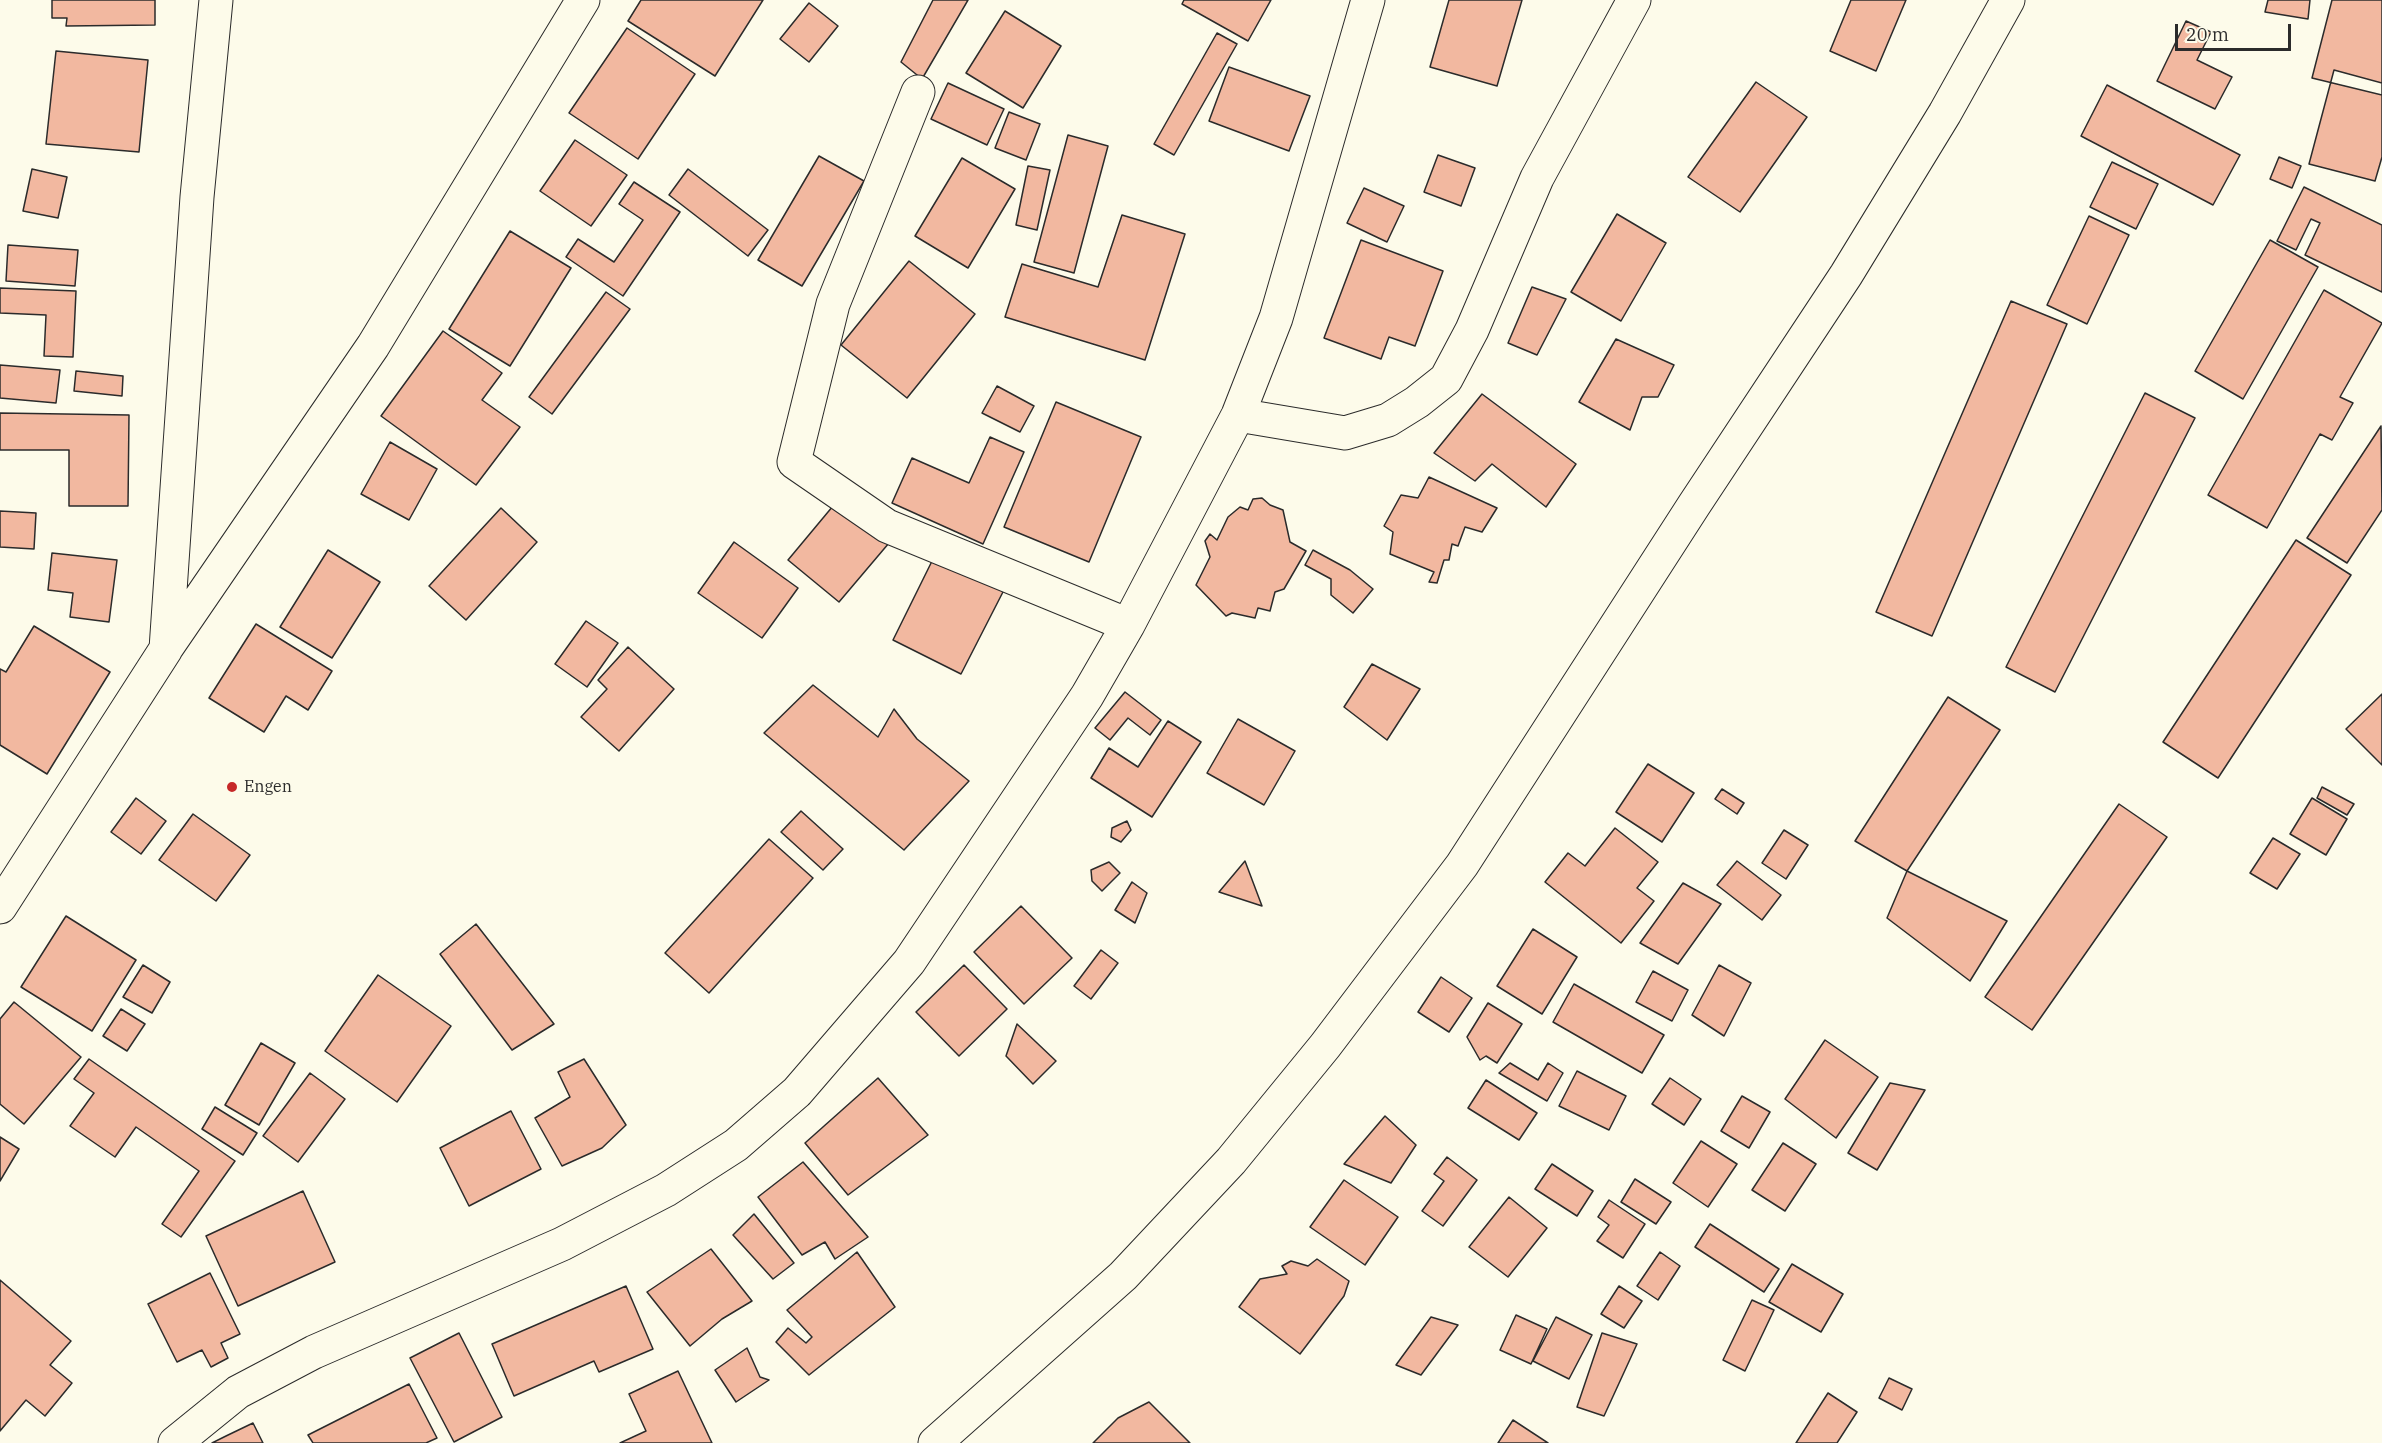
<!DOCTYPE html>
<style>
body{margin:0}
#map{position:relative;width:2382px;height:1443px;overflow:hidden;background:#fdfbea;font-family:"IBM Plex Serif",serif}
canvas{display:block}
.scale{position:absolute;left:2175px;top:24px;width:116px;height:27px;box-sizing:border-box;border:3px solid #2b2b2b;border-top:0;padding-left:8px;font-size:18px;line-height:21px;white-space:nowrap;color:#2b2b2b;-webkit-text-stroke:4px #fdfbea;paint-order:stroke}
</style>
<div id="map">
<canvas width="2382" height="1443"></canvas>
<div class="scale">20 m</div>
</div>
<script>
const g = document.querySelector('canvas').getContext('2d');
g.lineJoin = 'round';
function fill(path, color) { g.fillStyle = color; g.fill(path, 'evenodd'); }
function trace(path, color, width, dash) { g.strokeStyle = color; g.lineWidth = width; g.lineCap = dash ? 'butt' : 'round'; g.setLineDash(dash || []); g.stroke(path); }
function write(font, color, halo, rows, align = 'center') {
  g.font = font + ' "IBM Plex Serif",serif'; g.lineWidth = 4.5; g.setLineDash([]); g.textBaseline = 'middle'; g.strokeStyle = halo; g.fillStyle = color; for (const [text, x, y, turn = 0] of rows) {
    g.save(); g.translate(x, y); g.rotate((+turn || 0) * Math.PI / 180); g.textAlign = isNaN(turn) ? turn : align; if (halo) g.strokeText(text, 0, 0); g.fillText(text, 0, 0); g.restore();
  }
}
const building = new Path2D(`
 M52 0H155V25L66 26 67 18H52Z
 M641 0H763L715 76 628 21Z
 M933 0H968L922 79 901 62Z
 M1184 0H1271L1248 41 1182 4Z
 M1449 0H1522L1497 86 1430 67Z
 M1851 0H1906L1876 71 1830 51Z
 M2268 0H2310L2308 19 2265 12Z
 M2332 0H2382V95L2312 78Z
 M809 3 838 26 809 62 780 39Z
 M1005 11 1061 46 1023 108 966 73Z
 M2186 21 2211 32 2197 60 2232 77 2215 109 2157 81Z
 M627 28 695 74 638 159 569 113Z
 M1217 33 1237 44 1174 155 1154 144Z
 M56 51 148 60 139 152 46 144Z
 M1229 67 1310 96 1289 151 1209 121Z
 M2334 70 2382 83V157L2375 181 2309 164Z
 M1756 82 1807 117 1740 212 1688 177Z
 M948 83 1004 109 987 145 931 119Z
 M2107 85 2240 155 2213 205 2081 136Z
 M1009 112 1040 124 1026 160 995 148Z
 M1068 135 1108 146 1074 273 1034 262Z
 M575 140 627 175 591 226 540 191Z
 M1438 155 1475 168 1461 206 1424 192Z
 M819 156 864 181 802 286 758 260Z
 M2279 157 2301 166 2292 188 2270 179Z
 M962 158 1015 189 968 268 915 236Z
 M2112 162 2158 184 2136 229 2090 207Z
 M1028 166 1050 170 1037 230 1016 225Z
 M32 169 67 177 58 218 23 211Z
 M688 169 768 230 748 256 669 195Z
 M634 182 680 212 623 296 566 257 578 239 614 262 643 220 619 204Z
 M2304 187 2382 225V292L2305 255 2320 223 2311 219 2296 250 2277 241Z
 M1364 188 1404 206 1387 242 1347 223Z
 M1617 214 1666 243 1621 321 1571 292Z
 M1122 215 1185 234 1145 360 1005 317 1022 264 1098 287Z
 M2089 216 2129 235 2087 324 2047 305Z
 M510 231 571 268 510 366 449 329Z
 M1361 240 1443 271 1415 346 1389 337 1381 359 1324 338Z
 M2270 240 2318 267 2243 399 2195 371Z
 M8 245 78 250 75 286 6 281Z
 M909 261 975 314 907 398 841 345Z
 M1532 287 1566 299 1537 355 1508 343Z
 M0 288 76 291 73 357 44 356 46 315 0 313Z
 M2324 290 2382 323 2340 397 2353 403 2332 440 2320 434 2267 528 2208 495Z
 M606 292 630 309 552 414 529 397Z
 M2011 301 2067 324 1932 636 1876 612Z
 M443 331 502 373 482 400 520 427 476 485 381 416Z
 M1616 339 1674 365 1658 397H1642L1630 430 1579 402Z
 M0 365 60 370 56 403 0 398Z
 M76 371 123 376 122 396 74 391Z
 M997 386 1034 406 1020 432 982 413Z
 M2145 393 2195 418 2055 692 2006 667Z
 M1482 394 1576 464 1546 507 1492 464 1475 481 1434 453Z
 M1056 402 1141 437 1089 562 1004 527Z
 M0 413 129 415 128 506H69V450H0Z
 M2381 426 2382 510 2347 563 2307 538Z
 M990 437 1024 452 983 544 892 503 912 458 969 483Z
 M390 442 437 469 409 520 361 494Z
 M1429 477 1497 508 1482 532 1465 527 1458 546 1452 544 1449 560H1444L1437 583 1429 582 1434 572 1390 554 1393 532 1384 526 1401 495 1418 498Z
 M1262 498 1270 505 1283 510 1290 542 1306 551 1284 589 1275 592 1270 611 1258 608 1255 618 1232 613 1226 616 1196 585 1210 557 1205 541 1210 534 1217 540 1228 517 1240 507 1248 510 1253 499Z
 M838 500 889 543 839 602 788 560Z
 M501 508 537 542 466 620 429 586Z
 M0 511 36 513 34 549 0 547Z
 M2296 540 2351 575 2218 778 2163 742Z
 M734 542 798 588 762 638 698 593Z
 M328 550 380 582 332 658 280 627Z
 M1313 550 1350 570 1373 589 1353 613 1331 595V579L1305 565Z
 M52 553 117 560 109 622 70 617 73 593 48 590Z
 M936 553 1005 588 961 674 893 640Z
 M586 621 618 643 587 687 555 664Z
 M256 624 332 671 308 710 286 696 264 732 209 698Z
 M34 626 110 672 47 774 0 745V669L6 672Z
 M628 647 674 689 619 751 581 717 607 689 598 680Z
 M1372 664 1420 689 1387 740 1344 707Z
 M813 685 878 737 894 709 917 739 969 781 904 850 764 733Z
 M1125 692 1161 720 1150 735 1128 718 1110 740 1095 728Z
 M2382 694V765L2346 729Z
 M1948 697 2000 730 1907 871 1855 841Z
 M1238 719 1295 751 1264 805 1207 773Z
 M1168 721 1201 742 1152 817 1091 778 1109 748 1138 767Z
 M1648 764 1694 793 1662 842 1616 812Z
 M2322 787 2354 804 2347 815 2317 798Z
 M1722 789 1744 803 1737 814 1715 799Z
 M136 798 166 821 141 854 111 832Z
 M2312 798 2347 819 2326 855 2290 834Z
 M2119 804 2167 837 2032 1030 1985 997Z
 M801 811 843 849 823 870 781 832Z
 M193 814 250 855 216 901 159 860Z
 M1127 821 1131 830 1121 842 1111 837 1112 828Z
 M1615 828 1658 862 1637 888 1654 901 1621 943 1545 882 1568 853 1585 866Z
 M1784 830 1808 845 1786 879 1762 863Z
 M2273 838 2300 854 2277 889 2250 873Z
 M769 839 813 878 709 993 665 953Z
 M1245 861 1262 906 1219 892Z
 M1737 861 1781 895 1762 920 1717 885Z
 M1109 862 1120 873 1102 891 1092 881 1091 870Z
 M1907 871 2007 921 1970 981 1887 918Z
 M1132 882 1147 893 1135 923 1115 910Z
 M1683 883 1721 904 1678 964 1640 943Z
 M1021 906 1072 958 1024 1004 974 952Z
 M66 916 136 960 92 1031 21 987Z
 M476 924 554 1024 512 1050 440 954Z
 M1533 929 1577 957 1542 1014 1497 986Z
 M1101 950 1118 963 1091 999 1074 986Z
 M143 965 170 982 152 1013 123 997Z
 M964 965 1007 1009 959 1056 916 1012Z
 M1719 965 1751 983 1724 1036 1692 1015Z
 M1653 971 1688 990 1672 1021 1636 1002Z
 M378 975 451 1026 397 1102 325 1051Z
 M1441 977 1472 998 1449 1032 1418 1012Z
 M1574 984 1664 1035 1642 1073 1553 1022Z
 M14 1002 81 1057 24 1124 0 1104V1019Z
 M1488 1003 1522 1024 1497 1063 1486 1056 1480 1060 1467 1037Z
 M121 1009 145 1024 127 1051 103 1036Z
 M1017 1024 1056 1061 1033 1084 1006 1056Z
 M1825 1040 1878 1077 1836 1138 1785 1099Z
 M261 1043 295 1063 259 1125 225 1105Z
 M89 1059 235 1161 181 1237 162 1224 199 1171 136 1127 115 1157 70 1126 94 1093 74 1079Z
 M584 1059 626 1125 602 1148 562 1166 535 1118 570 1097 558 1072Z
 M1510 1063 1538 1080 1548 1063 1563 1073 1547 1101 1499 1073Z
 M1577 1071 1626 1096 1609 1130 1559 1106Z
 M310 1073 345 1099 298 1162 263 1136Z
 M878 1078 928 1135 848 1195 805 1143Z
 M1670 1078 1701 1099 1684 1125 1652 1104Z
 M1486 1080 1537 1113 1519 1140 1468 1108Z
 M1890 1083 1925 1090 1877 1170 1848 1153Z
 M1742 1096 1770 1112 1749 1148 1721 1131Z
 M215 1107 257 1133 243 1155 202 1129Z
 M511 1111 541 1169 469 1206 440 1148Z
 M1385 1116 1416 1145 1391 1183 1344 1164Z
 M0 1137 19 1149 0 1181Z
 M1701 1141 1737 1164 1708 1207 1673 1183Z
 M1783 1143 1816 1164 1785 1211 1752 1190Z
 M1447 1157 1477 1180 1443 1226 1422 1211 1444 1181 1434 1174Z
 M803 1162 868 1237 835 1259 825 1242 802 1255 758 1197Z
 M1552 1164 1593 1191 1577 1216 1535 1189Z
 M1635 1179 1671 1202 1656 1224 1621 1202Z
 M1344 1180 1398 1217 1365 1265 1310 1227Z
 M303 1191 335 1262 238 1306 206 1236Z
 M1509 1197 1547 1228 1508 1277 1469 1247Z
 M1609 1200 1645 1224 1623 1258 1597 1241 1609 1225 1598 1217Z
 M754 1214 794 1263 773 1279 733 1235Z
 M1710 1224 1779 1269 1764 1292 1695 1247Z
 M711 1249 752 1301 722 1319 690 1346 647 1292Z
 M857 1252 895 1307 809 1375 776 1342 788 1328 806 1343 812 1337 787 1310Z
 M1660 1252 1680 1266 1658 1300 1637 1286Z
 M1317 1259 1349 1281 1344 1296 1300 1354 1239 1307 1260 1279 1287 1274 1282 1266 1291 1261 1308 1266Z
 M1792 1264 1843 1294 1821 1332 1769 1302Z
 M210 1273 240 1334 221 1343 228 1358 211 1367 202 1350 177 1362 148 1304Z
 M0 1280 71 1341 50 1365 72 1383 45 1416 26 1400 0 1431Z
 M626 1286 653 1349 599 1372 594 1361 514 1396 492 1344Z
 M1619 1286 1642 1301 1624 1328 1601 1314Z
 M1752 1300 1774 1310 1745 1371 1723 1360Z
 M1516 1315 1547 1329 1531 1364 1500 1350Z
 M1431 1317 1458 1325 1421 1375 1396 1365Z
 M1556 1317 1592 1335 1569 1379 1533 1361Z
 M459 1333 502 1417 454 1442 410 1358Z
 M1602 1333 1637 1344 1604 1416 1577 1407Z
 M747 1348 760 1377 769 1380 736 1402 715 1370Z
 M678 1371 712 1443H620L646 1431 629 1394Z
 M1889 1378 1912 1389 1902 1410 1879 1398Z
 M409 1384 437 1438 426 1443H313L308 1435Z
 M1828 1393 1857 1412 1837 1443H1796Z
 M1149 1402 1190 1443H1093L1118 1418Z
 M1513 1420 1548 1443H1498Z
 M253 1423 263 1443H212L226 1436Z`);
const street = new Path2D(`
 M918 92 833 304 794 462 887 526 1128 625
 M1238 415 1345 433 1388 420 1417 402 1446 379 1472 330 1537 178 1634 0
 M175 1443 238 1392 314 1352 562 1244 666 1190 736 1145 797 1092 909 962 1087 696 1128 625 1238 415 1276 318 1368 0`);
const secondary = new Path2D(`
 M167 647 373 346 583 0
 M0 907 166 649 197 197 216 0`);
const highway = new Path2D(`
 M935 1443 1123 1276 1231 1161 1325 1046 1462 865 1694 505 1846 275 1945 113 2008 0`);
const markers = [
 [232,787,6,"#c62828"]
];
const poiNames = [
 ["Engen",244,787]
];
fill(building, '#f2b8a0');
trace(building, '#2b2b2b', 1.5);
trace(street, '#2b2b2b', 35);
trace(secondary, '#2b2b2b', 35);
trace(highway, '#2b2b2b', 35);
trace(street, '#fdfbea', 33);
trace(secondary, '#fdfbea', 33);
trace(highway, '#fdfbea', 33);
for (const [x, y, r, color] of markers) { const dot = new Path2D(); dot.arc(x, y, r, 0, 2 * Math.PI); g.fillStyle = color; g.fill(dot); trace(dot, '#fdfbea', 2); }
write('16px', '#2b2b2b', '#fdfbea', poiNames, 'left');
</script>
